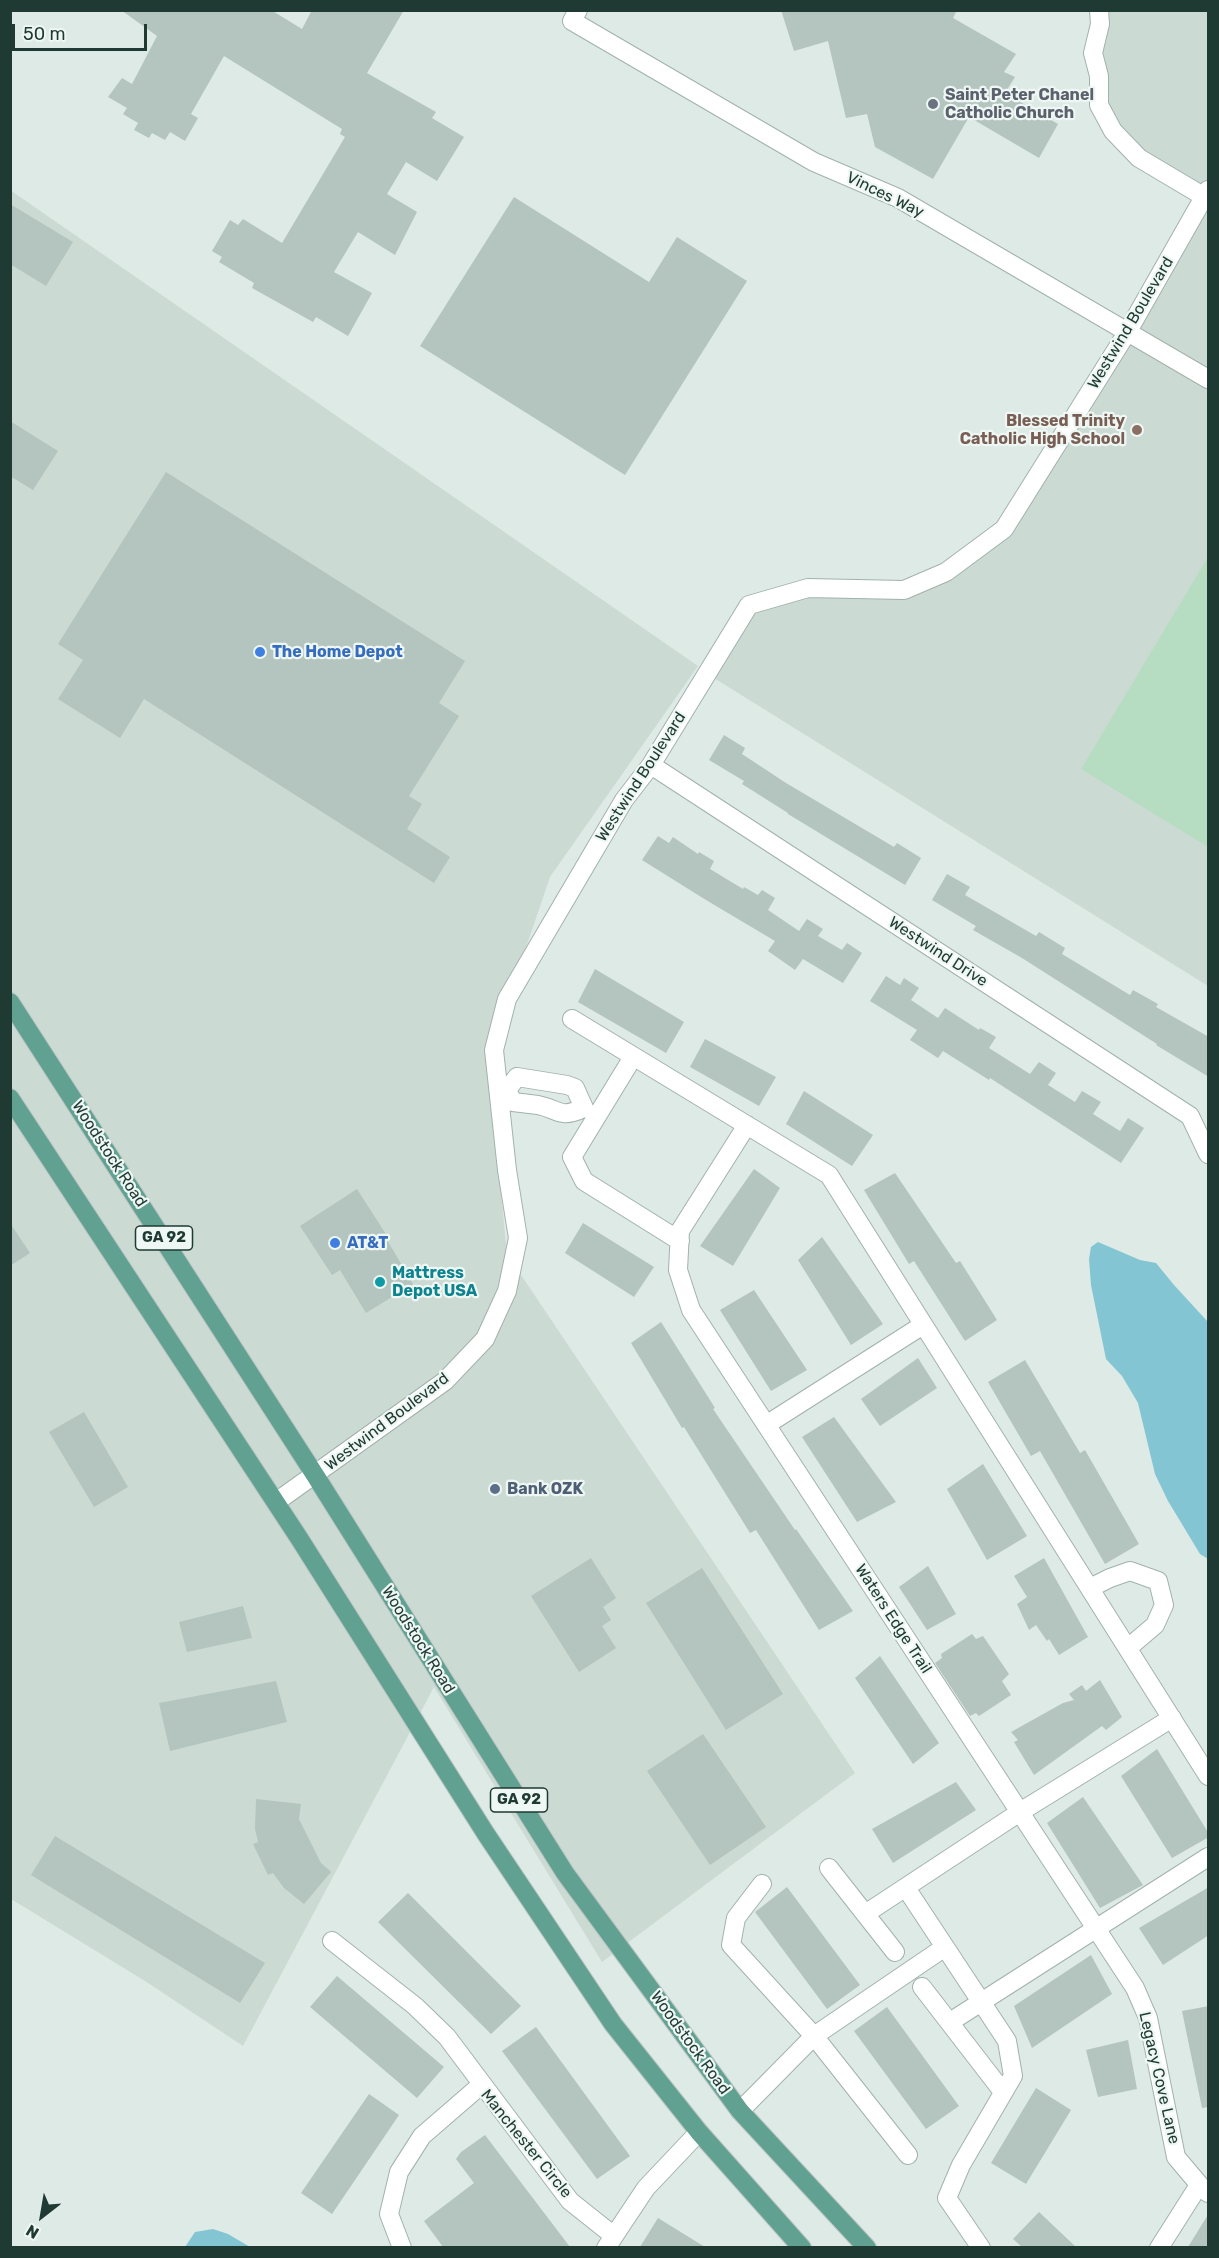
<!DOCTYPE html>
<style>
body{margin:0}
#map{position:relative;width:1219px;height:2258px;overflow:hidden;background:#deeae5;font-family:Rubik,sans-serif}
canvas{display:block}
.frame{position:absolute;inset:0;border:12px solid #1f3a33;pointer-events:none}
.north{position:absolute;left:12px;top:2186px;width:60px;height:60px;-webkit-text-stroke:4px #eef7f3;paint-order:stroke;rotate:211deg;font-size:16px;font-weight:700;line-height:24px;text-align:center;color:#1f3a33}
.north::after{content:'';display:block;margin:auto;width:21px;height:27px;background:#1f3a33;clip-path:polygon(50% 0,100% 100%,50% 72%,0 100%)}
.scale{position:absolute;left:12px;top:24px;width:135px;height:27px;box-sizing:border-box;border:3px solid #1f3a33;border-top:0;padding-left:8px;font-size:18px;line-height:21px;white-space:nowrap;color:#1f3a33;-webkit-text-stroke:4px #eef7f3;paint-order:stroke}
</style>
<div id="map">
<canvas width="1219" height="2258"></canvas>
<div class="frame"></div>
<div class="north">N</div>
<div class="scale">50 m</div>
</div>
<script>
const g = document.querySelector('canvas').getContext('2d');
g.lineJoin = 'round';
function fill(path, color) { g.fillStyle = color; g.fill(path, 'evenodd'); }
function trace(path, color, width, dash) { g.strokeStyle = color; g.lineWidth = width; g.lineCap = dash ? 'butt' : 'round'; g.setLineDash(dash || []); g.stroke(path); }
function write(font, color, halo, rows, align = 'center') {
  g.font = font + ' Rubik,sans-serif'; g.lineWidth = 4.5; g.setLineDash([]); g.textBaseline = 'middle'; g.strokeStyle = halo; g.fillStyle = color; for (const [text, x, y, turn = 0] of rows) {
    g.save(); g.translate(x, y); g.rotate((+turn || 0) * Math.PI / 180); g.textAlign = isNaN(turn) ? turn : align; if (halo) g.strokeText(text, 0, 0); g.fillText(text, 0, 0); g.restore();
  }
}
const built = new Path2D(`
 M1100 11H1208V986L706 673 749 605 808 588 904 590 1004 529 1203 201 1171 178 1099 105Z
 M10 190 698 666 550 877 488 1059 507 1254 855 1773 602 1962 434 1687 243 2046 145 1981 11 1899Z`);
const green = new Path2D(`
 M1208 557V847L1081 769Z`);
const water = new Path2D(`
 M1098 1242 1140 1260 1156 1263 1174 1285 1208 1322V1559L1200 1554 1168 1501 1155 1474 1138 1403 1122 1376 1106 1359 1091 1285 1089 1259 1091 1247Z
 M213 2229 228 2234 250 2247H185L195 2232Z`);
const building = new Path2D(`
 M121 10H271L302 29 312 10H404L367 73 436 112 432 118 464 137 437 181 406 162 387 194 417 212 395 255 358 232 334 272 372 293 348 336 316 317 313 322 252 288 254 283 219 262 222 257 212 251 230 220 238 225 243 219 282 243 345 137 340 134 342 129 224 56 191 114 198 118 185 141 170 132 165 140 152 133 149 138 134 130 138 123 123 114 127 108 108 97 122 78 132 84 157 36Z
 M781 10H957L953 18 1016 54 1004 72 1015 77 1005 93 1058 124 1039 158 969 117 933 179 875 147 867 114 846 118 828 41 794 51Z
 M514 197 649 282 677 237 747 281 625 475 420 346Z
 M10 204 73 242 46 286 10 264Z
 M10 421 58 451 33 490 10 476Z
 M166 472 465 661 439 703 459 716 409 796 422 804 407 829 450 857 434 883 144 699 120 738 58 699 83 660 58 644Z
 M724 735 745 748 742 754 786 783 894 847 897 843 921 858 905 885 788 814V813L742 784 744 781 709 760Z
 M658 836 669 843 673 837 698 854 699 852 714 861 710 869 743 889 744 887 758 895 762 890 775 898 768 910 799 931 807 919 823 929 818 936 842 950 847 943 862 953 843 983 803 959 795 970 768 951 775 941 706 900 642 860Z
 M947 874 970 887 965 895 1036 936 1039 932 1065 948 1062 954 1130 995 1133 990 1158 1004 1156 1007 1209 1037V1077L1156 1045 1157 1044 1022 958 973 930 976 926 932 900Z
 M595 969 684 1022 666 1053 578 1002Z
 M886 976 900 985 904 978 919 988 911 1000 938 1018 945 1008 979 1030 980 1028 996 1037 989 1048 1030 1074 1039 1062 1056 1073 1048 1085 1075 1102 1082 1091 1101 1102 1093 1114 1120 1131 1128 1118 1144 1128 1121 1163 990 1078 989 1080 943 1051 938 1058 910 1040 917 1030 870 1001Z
 M705 1039 776 1077 759 1106 690 1067Z
 M804 1091 873 1135 852 1166 786 1124Z
 M754 1169 780 1188 733 1266 700 1246Z
 M895 1173 956 1263 960 1261 997 1320 965 1341 914 1261 909 1264 864 1190Z
 M357 1189 389 1239 387 1240 413 1284 366 1313 340 1270 332 1275 300 1226Z
 M10 1223 30 1253 10 1266Z
 M583 1223 654 1267 634 1297 565 1253Z
 M822 1237 883 1324 851 1345 798 1260Z
 M754 1290 807 1370 771 1391 720 1310Z
 M661 1322 715 1408 713 1409 795 1530 796 1529 853 1611 819 1630 756 1530 750 1533 684 1427 682 1428 631 1343Z
 M918 1358 937 1388 880 1426 861 1399Z
 M1025 1360 1080 1453 1085 1450 1139 1544 1105 1564 1040 1451 1031 1456 988 1382Z
 M84 1412 128 1487 94 1507 49 1432Z
 M834 1417 896 1502 857 1522 802 1437Z
 M983 1464 1027 1536 987 1560 947 1489Z
 M591 1558 616 1598 603 1607 611 1620 602 1626 616 1648 579 1672 531 1596Z
 M1044 1558 1088 1637 1059 1655 1049 1639 1047 1641 1036 1625 1029 1630 1017 1604 1027 1597 1014 1576Z
 M928 1566 956 1614 927 1630 899 1587Z
 M702 1568 783 1694 726 1730 646 1603Z
 M243 1606 252 1638 187 1652 179 1622Z
 M972 1634 976 1639 983 1636 1009 1674 1002 1681 1011 1695 979 1716 976 1713 970 1716 935 1663 942 1658 941 1654Z
 M880 1656 939 1743 913 1764 855 1678Z
 M1100 1680 1122 1717 1106 1730 1102 1726 1034 1775 1014 1742 1018 1740 1011 1732 1063 1703 1074 1700 1069 1694 1082 1685 1086 1691Z
 M276 1681 287 1722 170 1751 159 1703Z
 M703 1734 766 1827 710 1865 647 1771Z
 M1157 1749 1209 1834V1837L1172 1858 1121 1776Z
 M956 1782 976 1810 893 1863 872 1829Z
 M1083 1797 1143 1885 1100 1908 1047 1823Z
 M256 1799 301 1804 299 1819 321 1863 331 1872 304 1904 284 1888 273 1873 268 1875 253 1844 258 1842 255 1829Z
 M55 1836 265 1963 240 2003 31 1875Z
 M787 1887 860 1985 827 2009 755 1912Z
 M1209 1887V1935L1163 1965 1139 1928Z
 M408 1893 521 2006 491 2034 378 1922Z
 M1091 1955 1112 1994 1032 2048 1014 2006Z
 M337 1976 444 2067 417 2098 310 2007Z
 M1209 2006V2107L1202 2108 1182 2011Z
 M887 2007 959 2106 926 2129 854 2031Z
 M536 2027 630 2156 597 2179 502 2051Z
 M1128 2040 1137 2089 1098 2097 1086 2050Z
 M1036 2088 1071 2110 1026 2184 991 2163Z
 M369 2094 399 2115 332 2214 301 2193Z
 M485 2135 570 2247H443L424 2221 474 2183 456 2159 461 2152Z
 M1039 2212 1076 2247H1022L1013 2239Z
 M1209 2213V2247H1188Z
 M658 2218 705 2247H640Z`);
const minor = new Path2D(`
 M578 10 572 21 814 162 898 198 1208 379
 M1099 10 1100 24 1093 53 1099 76V105L1113 131 1139 158 1208 199
 M651 765 1190 1116 1208 1154
 M572 1019 829 1175 1208 1776
 M633 1057 572 1157 584 1181 680 1241
 M507 1090 517 1077 567 1085 575 1088 584 1108
 M507 1090 513 1102C521 1103 530 1104 538 1105 561 1110 559 1119 584 1108
 M747 1125 680 1231 678 1270 691 1310 1135 1988 1148 2018 1176 2157 1203 2189 1208 2193
 M766 1425 923 1325
 M276 1502 445 1381 485 1339 507 1291 518 1238 507 1170 494 1050 507 999 624 800 651 765 749 605 808 588 904 590 946 572 1004 529 1128 331 1208 190
 M1090 1588 1110 1578 1130 1571 1158 1581 1164 1605 1155 1625 1128 1648
 M829 1868 895 1952
 M762 1884 736 1918 731 1945 814 2036 908 2155
 M906 1888 1007 2041 1013 2076 961 2165 947 2198 981 2248
 M865 1914 1020 1812 1172 1718
 M332 1941 415 2006 447 2037 570 2201 614 2236
 M922 1987 1003 2092
 M950 2022 1208 1857
 M740 2111 814 2036 945 1947
 M402 2248 389 2214 399 2172 422 2136 481 2085
 M606 2248 646 2188 699 2132
 M1159 2248 1199 2185`);
const major = new Path2D(`
 M10 1002 315 1475 565 1873 740 2111 867 2248
 M10 1098 299 1538 486 1834 613 2024 699 2132 802 2248`);
const markers = [
 [933,104,6,"#6b7280"],
 [1137,430,6,"#8d6e63"],
 [260,652,6,"#3f7fe0"],
 [335,1243,6,"#3f7fe0"],
 [380,1282,6,"#0f9aa8"],
 [495,1489,6,"#5c6f8a"]
];
const shields = [
 [164,1238,57],
 [519,1800,57]
];
const shieldNames = [
 ["GA 92",164,1238],
 ["GA 92",519,1800]
];
const worshipNames = [
 ["Saint Peter Chanel",945,95],
 ["Catholic Church",945,113]
];
const streetNames = [
 ["Vinces Way",885,195,26],
 ["Westwind Boulevard",1131,323,-59],
 ["Westwind Boulevard",641,777,-57],
 ["Westwind Drive",938,952,33],
 ["Woodstock Road",109,1154,57],
 ["Westwind Boulevard",387,1422,-37],
 ["Waters Edge Trail",893,1619,57],
 ["Woodstock Road",418,1640,58],
 ["Woodstock Road",690,2043,54],
 ["Legacy Cove Lane",1159,2078,77],
 ["Manchester Circle",526,2144,51]
];
const educationNames = [
 ["Blessed Trinity",1125,421],
 ["Catholic High School",1125,439]
];
const shopNames = [
 ["The Home Depot",272,652],
 ["AT&T",347,1243]
];
const cultureNames = [
 ["Mattress",392,1273],
 ["Depot USA",392,1291]
];
const serviceNames = [
 ["Bank OZK",507,1489]
];
fill(built, '#ccdad4');
fill(green, '#b6ddc1');
fill(water, '#83c5d2');
fill(building, '#b3c5be');
trace(minor, '#a1b2ac', 20);
trace(major, '#bcc4c2', 20);
trace(minor, '#fff', 18);
trace(major, '#61a192', 18);
for (const [x, y, r, color] of markers) { const dot = new Path2D(); dot.arc(x, y, r, 0, 2 * Math.PI); g.fillStyle = color; g.fill(dot); trace(dot, '#eef7f3', 2); }
for (const [x, y, w] of shields) { const box = new Path2D(); box.roundRect(x - w / 2, y - 12, w, 24, 4.5); g.fillStyle = '#eef7f3'; g.fill(box); trace(box, '#1f3a33', 1.5); }
write('bold 15px', '#1f3a33', null, shieldNames);
write('bold 16px', '#5b616d', '#eef7f3', worshipNames, 'left');
write('16px', '#1f3a33', '#eef7f3', streetNames);
write('bold 16px', '#785e54', '#eef7f3', educationNames, 'right');
write('bold 16px', '#366cbe', '#eef7f3', shopNames, 'left');
write('bold 16px', '#0d838f', '#eef7f3', cultureNames, 'left');
write('bold 16px', '#4e5e75', '#eef7f3', serviceNames, 'left');
</script>
